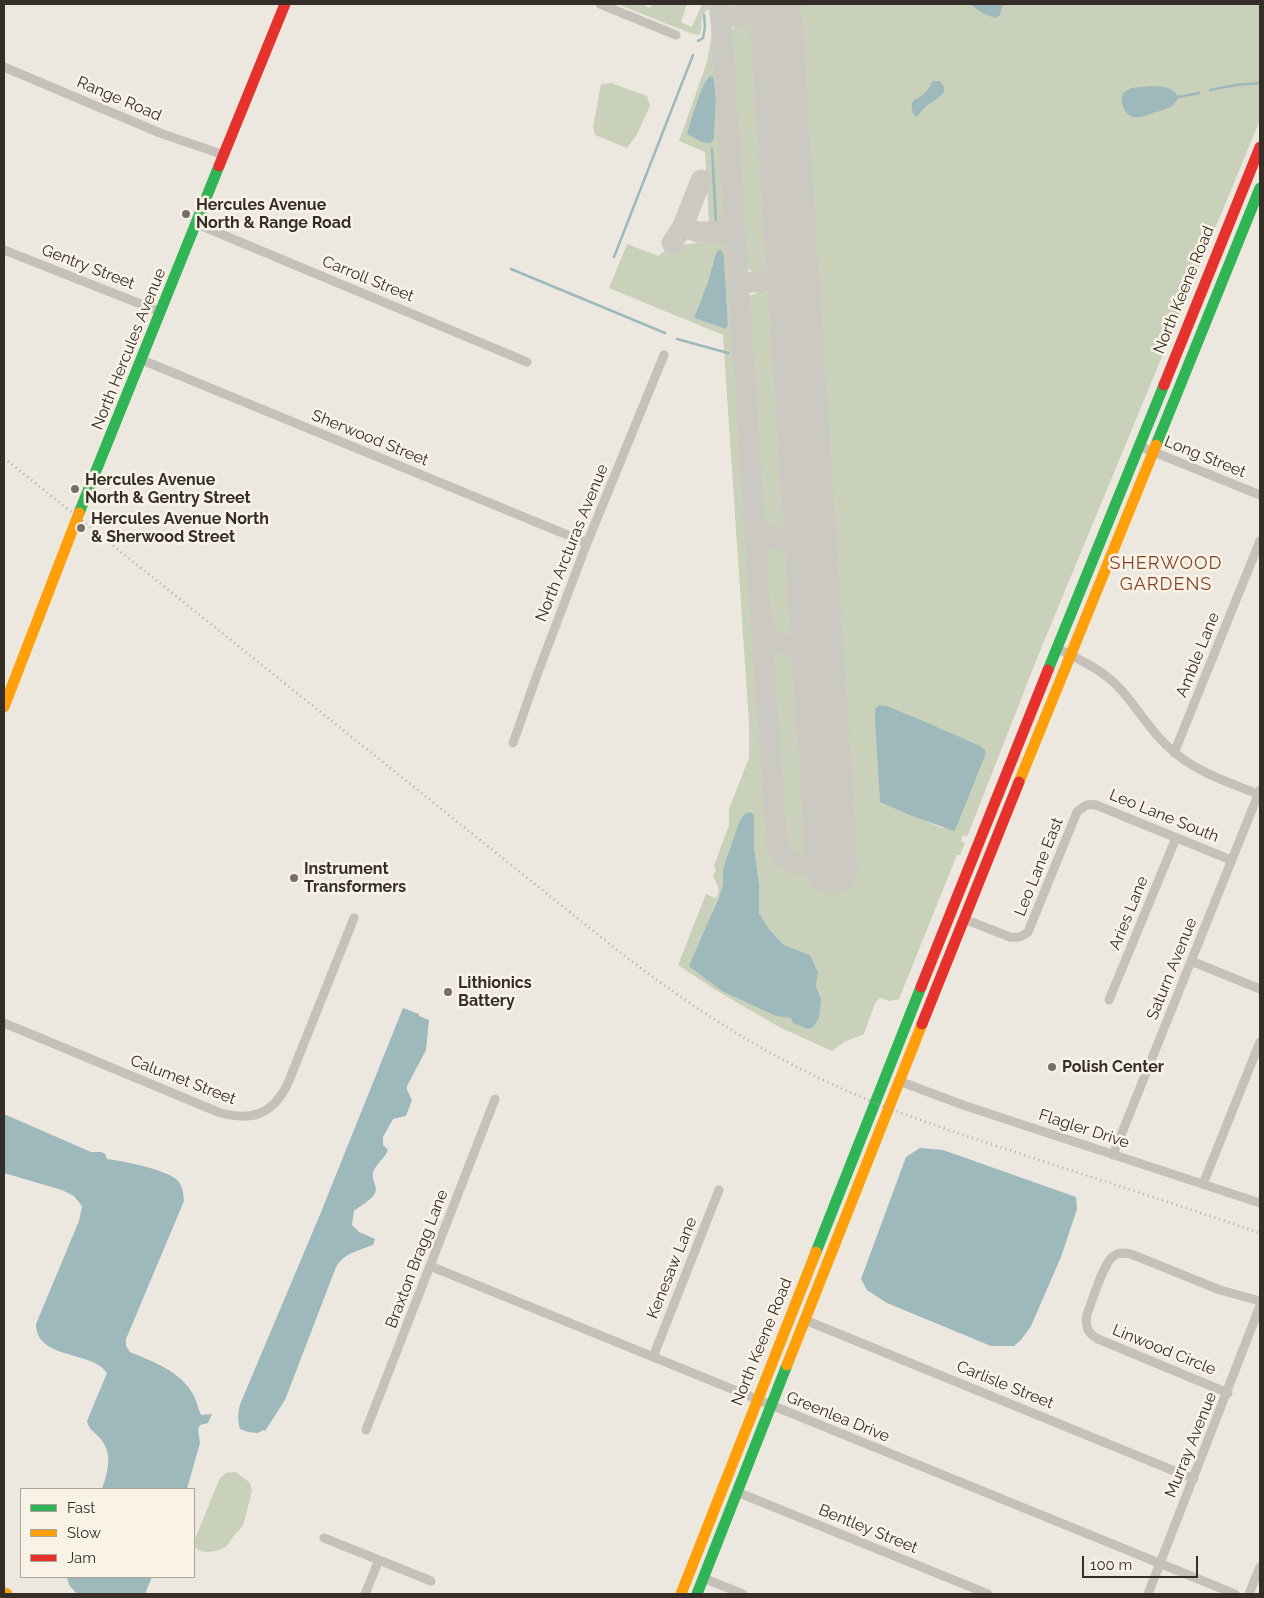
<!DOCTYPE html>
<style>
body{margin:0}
#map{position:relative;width:1264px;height:1598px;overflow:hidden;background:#ece8e0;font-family:Raleway,sans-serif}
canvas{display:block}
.frame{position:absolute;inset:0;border:5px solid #352d27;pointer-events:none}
.legend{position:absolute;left:20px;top:1488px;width:175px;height:90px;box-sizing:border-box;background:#f9f3e7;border:1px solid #aba49a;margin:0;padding:6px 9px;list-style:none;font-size:15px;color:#352d27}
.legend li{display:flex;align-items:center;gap:10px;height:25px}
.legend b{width:25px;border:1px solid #aba49a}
.scale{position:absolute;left:1082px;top:1556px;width:116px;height:22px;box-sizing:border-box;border:2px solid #352d27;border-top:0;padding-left:6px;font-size:15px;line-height:18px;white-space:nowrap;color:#352d27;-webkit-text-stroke:4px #f9f3e7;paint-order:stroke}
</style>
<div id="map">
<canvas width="1264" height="1598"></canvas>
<div class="frame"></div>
<ul class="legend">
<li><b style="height:6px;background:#30b455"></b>Fast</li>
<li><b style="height:6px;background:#ff9f0a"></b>Slow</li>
<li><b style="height:6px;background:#e5322d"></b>Jam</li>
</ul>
<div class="scale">100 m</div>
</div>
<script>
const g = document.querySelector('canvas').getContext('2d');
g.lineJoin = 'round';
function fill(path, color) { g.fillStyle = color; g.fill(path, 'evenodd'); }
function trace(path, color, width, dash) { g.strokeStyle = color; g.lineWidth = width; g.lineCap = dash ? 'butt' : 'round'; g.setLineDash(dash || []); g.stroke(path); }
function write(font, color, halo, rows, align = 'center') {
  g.font = font + ' Raleway,sans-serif'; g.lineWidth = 5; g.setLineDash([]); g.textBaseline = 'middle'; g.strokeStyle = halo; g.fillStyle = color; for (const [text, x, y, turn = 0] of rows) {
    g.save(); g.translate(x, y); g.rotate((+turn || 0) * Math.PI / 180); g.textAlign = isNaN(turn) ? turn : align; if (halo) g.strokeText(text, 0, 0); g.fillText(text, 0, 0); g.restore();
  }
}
const green = new Path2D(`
 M617 4H646L645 6 650 8 653 4H687L681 22 692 27 702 4H710L716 12 729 216 727 221 723 226 712 227 709 224 705 152 679 141 707 62 712 32 709 9C697 15 705 25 699 35L690 33ZM707 78 716 99 714 139 689 128Z
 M789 4H1260V120L1038 656 967 837 963 835 961 841 965 843 960 855H957L899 999 890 1001 880 998 875 1003 864 1034 844 1042 832 1051 779 1027 714 989 678 965 706 894 715 898C722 893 717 883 713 877L716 869 714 866 729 825V809L749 758V724L744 649 723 335 609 288 627 244 658 256C672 244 691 244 708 241 713 241 719 237 724 240 725 240 729 245 730 246L772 846C786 880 815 871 846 869ZM716 253 724 256 728 324 726 329 694 318 708 282ZM879 705C909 709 957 741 985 756L957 826 942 828 880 802ZM754 815V846L759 884V913L769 929 784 945 810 955 818 972 816 987 791 1018 786 1017 712 912Z
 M740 24C751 24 757 25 764 34L778 257 775 265 765 273C755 273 749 271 743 263L728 36 735 26Z
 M611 83 647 96 650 106 636 136 627 148 595 135 593 127 601 84Z
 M760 291C770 291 775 295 781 302L795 515C789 528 781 534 766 528L759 518 745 301 750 296Z
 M761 542 775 548H797L802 626 798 633 789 638 776 634 767 622Z
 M769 647 789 654 804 653 817 848C810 869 788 860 782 843Z
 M235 1472 243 1477 250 1483 252 1491 243 1526 235 1534 226 1547C215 1552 204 1555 194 1547V1541L220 1478 226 1473Z`);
const water = new Path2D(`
 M970 4H1003L1000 15 995 18 984 14Z
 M710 76 713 77 714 81 716 99 714 139 710 143 702 142 687 134C690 124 702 81 710 76Z
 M933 81H940L944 87V92C939 99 934 100 928 105 923 108 921 113 917 117L914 115C907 98 917 101 926 92 929 89 930 85 933 81Z
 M1151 86C1161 86 1174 87 1178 97 1175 108 1166 109 1156 112 1145 116 1131 123 1124 109 1121 103 1121 99 1123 93L1131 88Z
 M719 250 722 251 724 256 728 325 726 329 694 318 708 282 716 253Z
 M879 705 887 706 912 716 980 746 985 750V756L957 826 954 831 912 816 880 802 875 719V709Z
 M750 812 754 815V846L759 884V913L769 929 784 945 810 955 818 972 816 987 821 999 819 1018 813 1027 808 1029 793 1023 791 1018 776 1016 722 991 689 966 719 897 723 885V869L740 820 745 814Z
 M403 1008 419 1014V1016L429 1020 426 1050 407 1086V1090L412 1100 406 1116 393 1119 383 1137V1145L388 1150C385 1158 378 1162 374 1170 369 1180 381 1187 373 1196 368 1202 360 1206 354 1211L352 1225 359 1232 375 1239 373 1245C358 1251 344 1253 336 1267L285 1400 265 1431 263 1430 258 1433 248 1432 240 1429C237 1419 238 1411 241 1402L319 1217Z
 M4 1114 91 1152H101L105 1154 107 1159C123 1161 163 1169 176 1179 183 1185 183 1193 184 1201L126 1339V1346L130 1352C154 1362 182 1372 194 1396 197 1402 198 1409 201 1415L212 1414 208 1423 200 1425 198 1429 200 1443 187 1489H102C108 1471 114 1452 98 1436 92 1430 89 1429 87 1421L107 1373C92 1350 36 1360 36 1324L79 1221 82 1206 74 1196 62 1190 4 1173Z
 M920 1148 943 1150 1076 1197 1077 1209 1061 1257 1031 1326 1021 1340 1014 1346H991L887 1303 867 1290 861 1279 906 1157Z
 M67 1577H152L145 1594H77L69 1585Z`);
const stream = new Path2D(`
 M698 41 703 38 705 27 704 15
 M1210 90 1236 85 1260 83
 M1178 97 1199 93
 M712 149 716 223
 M614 257 693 55
 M511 269 665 333
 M677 339 728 353`);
const taxiway = new Path2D(`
 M720 4 761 623C763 627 764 631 767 635 775 646 793 648 804 640 809 636 812 628 816 623
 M721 17 776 12
 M701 180 683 226 698 232H735
 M672 243 683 226
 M738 283 794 279
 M753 518C756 522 758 528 761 531 773 543 793 541 802 527 805 523 807 518 809 513
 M761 623 777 841C778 845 779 850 781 853 791 867 813 869 823 854 826 850 828 844 830 839`);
const runway = new Path2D(`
 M775 4 832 868`);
const street = new Path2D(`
 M600 4 676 35
 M4 67 160 133 224 155
 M197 224 527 362
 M4 250 161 312
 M142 360 587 543
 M1139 446 1260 495
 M1056 648C1081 660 1105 671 1123 692 1140 712 1154 736 1175 753 1199 773 1231 783 1260 795
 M513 743 537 675 587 543 664 355
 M1174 753 1260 541
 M964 919 1010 937C1018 938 1022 937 1028 932L1077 812C1084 806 1087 803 1096 805L1231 860
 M1191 961 1260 989
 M1109 1000 1176 838
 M4 1023 218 1112C251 1122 273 1115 288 1083L354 918
 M899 1081 963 1105 1260 1203
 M1113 1155 1260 790
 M1203 1184 1260 1042
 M430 1266 1235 1594
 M805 1320 1194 1479
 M653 1357 719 1190
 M1228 1393 1098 1339C1087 1333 1085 1326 1087 1314 1093 1301 1103 1261 1115 1255 1120 1252 1125 1253 1131 1254L1220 1290 1260 1301
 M366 1430 495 1099
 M737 1492 988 1594
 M324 1538 379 1560 365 1594
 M379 1560 431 1581
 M703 1578 743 1594
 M1148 1594 1260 1306
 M1249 1594 1260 1567`);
const fast = new Path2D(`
 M1156 445 1260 188
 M79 513 219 166
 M1048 670 1164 385
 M816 1252 921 987
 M697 1594 787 1365`);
const slow = new Path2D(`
 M4 707 79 513
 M1019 782 1156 445
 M787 1365 922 1024
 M4 1593 7 1594
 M681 1594 816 1252`);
const jam = new Path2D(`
 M219 166 285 4
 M1164 385 1260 147
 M921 987 1048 670
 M922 1024 1019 782`);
const rail = new Path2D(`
 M4 458 617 950C688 1005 763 1054 845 1090 905 1117 968 1136 1030 1157 1107 1182 1184 1207 1260 1233`);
const markers = [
 [186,214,5,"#756e68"],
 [75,489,5,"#756e68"],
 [81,528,5,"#756e68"],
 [294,878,5,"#756e68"],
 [448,992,5,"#756e68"],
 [1052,1067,5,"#756e68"]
];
const streetNames = [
 ["Range Road",119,99,23],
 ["Gentry Street",88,267,21],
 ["Carroll Street",368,279,22],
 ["North Keene Road",1184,290,-68],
 ["North Hercules Avenue",129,349,-68],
 ["Sherwood Street",370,438,22],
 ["Long Street",1205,457,22],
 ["North Arcturas Avenue",572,543,-68],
 ["Amble Lane",1198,655,-68],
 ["Leo Lane South",1164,816,22],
 ["Leo Lane East",1039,867,-68],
 ["Aries Lane",1129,913,-68],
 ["Saturn Avenue",1172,969,-68],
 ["Calumet Street",183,1080,21],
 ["Flagler Drive",1084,1129,18],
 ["Braxton Bragg Lane",417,1259,-69],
 ["Kenesaw Lane",672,1268,-68],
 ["North Keene Road",762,1342,-68],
 ["Linwood Circle",1164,1350,22],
 ["Carlisle Street",1005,1385,22],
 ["Greenlea Drive",838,1417,22],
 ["Murray Avenue",1191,1445,-68],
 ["Bentley Street",868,1529,22]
];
const poiNames = [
 ["Hercules Avenue",196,205],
 ["North & Range Road",196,223],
 ["Hercules Avenue",85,480],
 ["North & Gentry Street",85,498],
 ["Hercules Avenue North",91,519],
 ["& Sherwood Street",91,537],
 ["Instrument",304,869],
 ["Transformers",304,887],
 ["Lithionics",458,983],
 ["Battery",458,1001],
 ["Polish Center",1062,1067]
];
const neighbourhoodNames = [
 ["SHERWOOD",1166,564],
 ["GARDENS",1166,585]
];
fill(green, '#cad1ba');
fill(water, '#9db9bc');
trace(stream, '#9db9bc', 2.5);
trace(taxiway, '#ccc8c2', 21);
trace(runway, '#ccc8c2', 52);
trace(street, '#c5c0b9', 9);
trace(fast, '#30b455', 11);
trace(slow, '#ff9f0a', 11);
trace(jam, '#e5322d', 11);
trace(rail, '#ada8a3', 2.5, [1, 4]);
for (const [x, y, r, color] of markers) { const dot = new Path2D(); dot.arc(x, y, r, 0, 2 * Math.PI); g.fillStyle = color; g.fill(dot); trace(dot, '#f9f3e7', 2); }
write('16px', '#352d27', '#f9f3e7', streetNames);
write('bold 16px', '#352d27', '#f9f3e7', poiNames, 'left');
g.letterSpacing = '1px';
write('18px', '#824423', '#f9f3e7', neighbourhoodNames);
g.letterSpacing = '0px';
</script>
